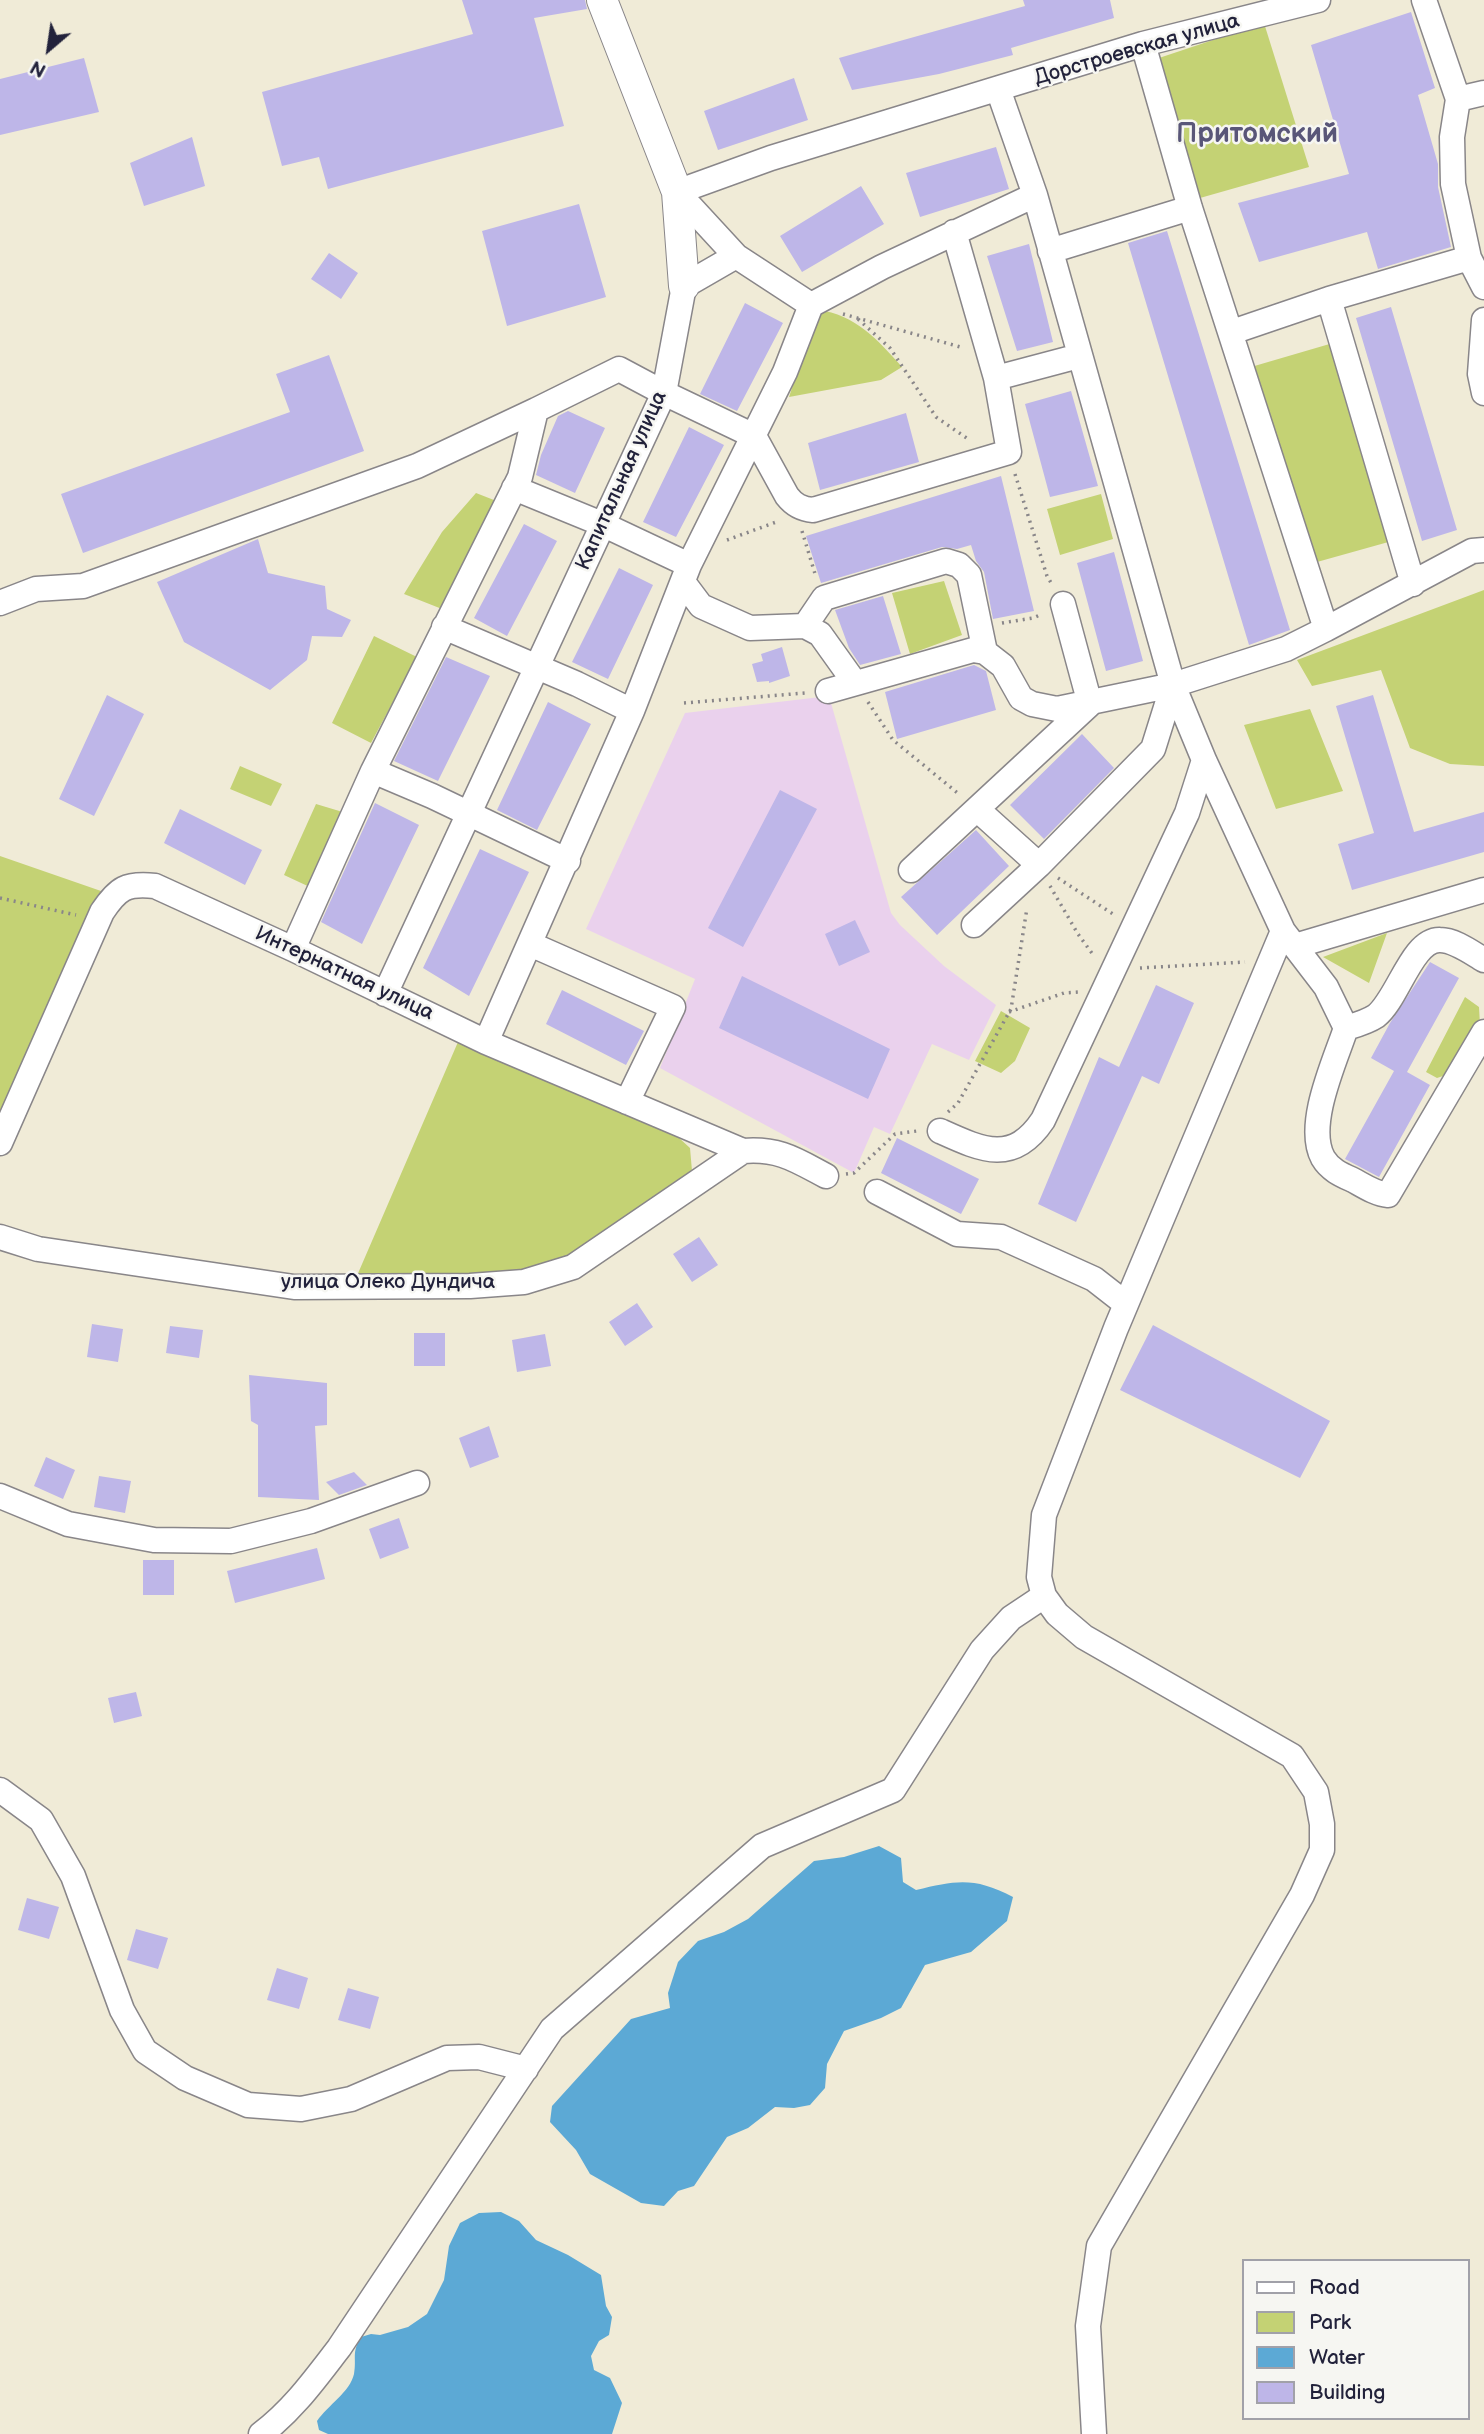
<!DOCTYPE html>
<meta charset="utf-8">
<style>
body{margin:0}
#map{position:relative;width:1484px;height:2434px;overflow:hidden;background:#f0ebd7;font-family:"Balsamiq Sans",sans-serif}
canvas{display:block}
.legend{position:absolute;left:1242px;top:2259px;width:228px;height:161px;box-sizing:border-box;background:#f6f6f2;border:2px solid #a1a1a9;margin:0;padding:9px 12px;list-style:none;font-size:21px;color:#22223b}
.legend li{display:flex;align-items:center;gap:14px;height:35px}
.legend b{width:35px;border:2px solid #a1a1a9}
.north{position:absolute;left:14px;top:14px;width:70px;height:70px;-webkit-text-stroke:5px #f6f6f2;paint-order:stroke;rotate:209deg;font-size:19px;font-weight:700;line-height:28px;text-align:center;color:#22223b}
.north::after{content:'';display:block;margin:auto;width:24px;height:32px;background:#22223b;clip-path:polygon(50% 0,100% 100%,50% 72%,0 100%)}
</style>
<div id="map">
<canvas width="1484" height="2434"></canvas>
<ul class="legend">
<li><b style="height:9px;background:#fff"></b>Road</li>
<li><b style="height:19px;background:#c4d274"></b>Park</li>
<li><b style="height:19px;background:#5ca9d5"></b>Water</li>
<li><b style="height:19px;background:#beb6e8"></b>Building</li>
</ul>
<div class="north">N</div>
</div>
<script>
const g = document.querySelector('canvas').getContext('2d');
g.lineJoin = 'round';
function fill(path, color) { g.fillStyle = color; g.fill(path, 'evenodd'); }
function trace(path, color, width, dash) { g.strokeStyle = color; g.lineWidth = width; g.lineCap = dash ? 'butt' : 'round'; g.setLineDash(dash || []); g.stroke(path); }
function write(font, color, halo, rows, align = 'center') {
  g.font = font + ' "Balsamiq Sans",sans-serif'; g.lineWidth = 5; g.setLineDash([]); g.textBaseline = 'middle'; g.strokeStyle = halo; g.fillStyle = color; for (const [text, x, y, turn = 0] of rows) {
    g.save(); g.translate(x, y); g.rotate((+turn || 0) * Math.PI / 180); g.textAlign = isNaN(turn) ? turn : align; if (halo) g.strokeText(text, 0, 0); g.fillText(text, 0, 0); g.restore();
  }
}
const built = new Path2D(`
 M829 696 891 913 900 925 944 966 996 1005 969 1060 932 1044 890 1134 874 1127 854 1173 660 1068 695 979 586 929 685 713Z`);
const green = new Path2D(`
 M1264 23 1309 167 1200 198 1159 58Z
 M818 310C855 314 879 341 902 367L881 380 789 397Z
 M1333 343 1392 541 1317 562 1251 367Z
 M476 493 499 502 442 609 404 594 442 532Z
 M1101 494 1113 539 1060 555 1047 509Z
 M944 581 962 635 910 654 892 593Z
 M1484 590V766L1450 764 1410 748 1381 670 1312 686 1297 660Z
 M374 636 417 657 371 743 332 723Z
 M1310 709 1343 791 1276 809 1244 725Z
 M240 766 282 784 271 806 230 789Z
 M316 804 346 813 314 889 284 875Z
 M0 856 101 891 0 1125Z
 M1387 933 1369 983 1323 957Z
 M1465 997 1479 1007 1480 1025 1446 1075 1437 1078 1426 1072Z
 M1001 1011 1030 1028 1015 1061 1001 1073 975 1061Z
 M461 1035 678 1137 690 1148 692 1171 684 1179 538 1275 356 1278Z`);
const water = new Path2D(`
 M879 1846 901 1858 903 1882 916 1890C957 1880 975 1877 1013 1897L1007 1921 971 1952 925 1965 901 2008 881 2018 844 2031 827 2064 825 2088 810 2105 794 2108 775 2107 748 2128 727 2137 694 2186 678 2191 664 2206 641 2203 590 2174 576 2150 550 2122 552 2106 631 2019 670 2008 668 1993 678 1962 698 1941 724 1932 748 1919 814 1861 844 1857Z
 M501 2212 519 2221 536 2240 568 2255 601 2275 606 2306 612 2317 609 2335 599 2341 591 2356 594 2370 610 2378 622 2403 612 2434H328L319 2430 317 2421C328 2405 350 2392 354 2374 357 2358 351 2353 361 2337L371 2334 380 2335 408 2327 427 2314 444 2280 449 2246 460 2223 479 2213Z`);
const building = new Path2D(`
 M462 0H585L587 9 534 18 564 126 328 189 319 157 282 166 262 92 473 34Z
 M1023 0H1110L1114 18 1011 48 1013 55 939 74 852 90 839 58 1025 6Z
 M1411 12 1435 88 1418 95 1438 164V187L1451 247 1378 269 1367 232 1259 262 1238 203 1349 174 1311 45Z
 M84 58 99 112 0 135V79Z
 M794 78 808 120 718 150 704 111Z
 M192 137 205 186 144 206 130 163Z
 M996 147 1009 189 920 217 906 173Z
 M861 186 884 224 802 272 780 236Z
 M579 204 606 297 507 326 482 231Z
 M1167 231 1290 630 1249 645 1128 243Z
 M1029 244 1053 342 1017 351 987 256Z
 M329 253 358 273 341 299 311 279Z
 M745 303 783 323 737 411 700 394Z
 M1391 307 1457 530 1422 541 1356 318Z
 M329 355 364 451 83 553 61 494 290 412 276 374Z
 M1071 391 1098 486 1050 497 1025 404Z
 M568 411 605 428 575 493 536 475 541 455 558 416Z
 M906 413 919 462 820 490 808 443Z
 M689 427 724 445 676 537 643 522Z
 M1001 476 1034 611 993 619 984 572 976 561 971 545 957 549 942 547 821 583 806 536Z
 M524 524 557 541 507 636 474 618Z
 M258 539 268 573 325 586 327 609 351 620 342 637 312 636 307 660 270 690 184 642 157 582Z
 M1114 552 1143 661 1106 671 1077 563Z
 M619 568 653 585 608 679 572 662Z
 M883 596 901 654 860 665 849 648 835 610Z
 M782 647 790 676 769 683V681L757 682 752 664 763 661 761 654Z
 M446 657 490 676 438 781 394 761Z
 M974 665 986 671 996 710 897 739 885 692Z
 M107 695 144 714 94 816 59 799Z
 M1373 695 1414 832 1484 812V852L1352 890 1338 844 1374 833 1336 706Z
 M548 702 591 724 537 830 497 810Z
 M1082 734 1114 768 1044 839 1010 805Z
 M780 790 817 809 743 947 708 928Z
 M375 803 419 825 362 944 321 922Z
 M180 809 262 850 245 885 164 843Z
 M976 830 1009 866 937 935 901 897Z
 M480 849 529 872 469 996 423 968Z
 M855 920 870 952 839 966 825 934Z
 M1430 962 1459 978 1407 1072 1430 1085 1379 1177 1345 1159 1394 1071 1371 1058 1390 1023Z
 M742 976 890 1049 868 1099 719 1028Z
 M1156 985 1194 1003 1159 1084 1142 1076 1076 1222 1038 1204 1099 1057 1119 1067Z
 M562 990 644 1031 626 1065 546 1024Z
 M897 1138 979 1179 961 1214 881 1173Z
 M699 1237 718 1265 692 1282 673 1254Z
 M637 1303 653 1327 625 1346 609 1322Z
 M92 1324 123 1329 118 1362 87 1357Z
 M1153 1325 1330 1421 1300 1478 1120 1390Z
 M170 1326 203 1330 199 1358 166 1353Z
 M414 1333H445V1366H414Z
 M545 1334 551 1366 517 1372 512 1340Z
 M249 1375 327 1383V1425L315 1426 319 1500 258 1497V1425L251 1421Z
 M489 1426 499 1457 470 1468 459 1438Z
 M46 1457 75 1470 63 1499 34 1486Z
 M354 1472 367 1485 339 1495 326 1482Z
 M99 1476 131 1481 125 1513 94 1507Z
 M399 1518 409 1548 380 1559 369 1529Z
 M317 1548 325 1579 235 1603 227 1571Z
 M143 1560H174V1595H143Z
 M136 1692 142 1716 114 1723 108 1698Z
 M27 1898 59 1907 49 1939 18 1930Z
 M136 1929 168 1938 158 1969 127 1960Z
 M277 1968 308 1978 299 2009 267 2000Z
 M348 1988 379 1997 370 2029 338 2020Z`);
const path = new Path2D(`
 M843 314 964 348
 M858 319 890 348 936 417 968 439
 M1015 474 1047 576 1053 586
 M802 531 816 577
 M727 540 779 521
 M1002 623 1033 618 1042 614
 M868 702 893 740 960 795
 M684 703 805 693
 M1058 878 1116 916
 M1050 886 1078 934 1094 956
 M0 898 76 915
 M1140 968 1245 962
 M1009 1012 1064 993 1079 992
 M948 1112 958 1103 1011 1009 1027 908
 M846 1174 854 1173 895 1134 917 1131`);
const minor = new Path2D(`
 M998 89 1035 195 1173 685 1204 760 1283 931 1326 987 1346 1028C1335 1061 1305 1125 1323 1158 1330 1170 1342 1175 1353 1180 1364 1186 1376 1194 1388 1195L1484 1032
 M1458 99 1484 93
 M1050 251 1190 208
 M736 256 811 305
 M1469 258 1484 287
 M1329 299 1413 584
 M1484 320 1480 374 1484 393
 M1232 332 1329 299 1469 258 1453 184 1452 137 1458 99 1424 0
 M996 378 1079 356
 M514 488 602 524 689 565
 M683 582 701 606 750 628 805 626 820 634 855 683
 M0 603 36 589 83 586 417 466 536 410
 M805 626 824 598 946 561 959 565 969 575 985 652
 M444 627 577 684 632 711
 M1326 629 1472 551 1484 550
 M828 691 973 650 985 652 1003 666 1021 698 1032 704 1057 709 1173 685 1286 649 1326 629 1190 208 1143 44
 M373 771 432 796 568 861
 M978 810 1039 865 1153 749 1173 685
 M911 870 1090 704 1063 604
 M974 925 1039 865
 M530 944 673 1007 627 1102
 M1295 946 1484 890
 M293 949 373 771 520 477 536 410 619 369 664 393 754 436 787 496C794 505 801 509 813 510L1009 452 996 378 954 232
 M385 994 664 393 684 286 736 256 677 192 771 158 1143 44 1318 0
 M1346 1028C1356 1025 1367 1022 1376 1016 1398 999 1412 939 1440 940 1455 940 1472 953 1484 960
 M486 1042 632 711 689 565 785 372 811 305 882 267 1035 195
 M940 1131C982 1150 1013 1165 1043 1120L1187 813 1204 760
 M0 1143 102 912C118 888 126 883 155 886L293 949 486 1042 743 1151C779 1148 796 1160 826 1176
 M877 1192 957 1234 1001 1237 1094 1279 1126 1304
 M0 1237 38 1249 294 1287 470 1286 524 1282 573 1267 743 1151
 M0 1496 68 1524 154 1540 231 1541 311 1521 417 1483
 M0 1790 41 1820 73 1876 122 2010 145 2051 185 2078 248 2105 301 2109 351 2099 447 2058 479 2057 526 2069
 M261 2434C293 2410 315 2379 339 2348L552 2029 762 1846 893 1790 982 1650 1011 1618 1044 1596
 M1094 2434 1088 2326 1099 2246 1302 1895 1322 1850V1824L1316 1792 1292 1756 1084 1637 1057 1614 1044 1596 1039 1577 1044 1515 1116 1328 1283 931`);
const tertiary = new Path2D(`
 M602 0 677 192 684 286`);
const streetNames = [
 ["Дорстроевская улица",1137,50,-16],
 ["Капитальная улица",622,481,-66],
 ["Интернатная улица",344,974,25],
 ["улица Олеко Дундича",388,1283]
];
const districtNames = [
 ["Притомский",1257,135]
];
fill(built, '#ead1ed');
fill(green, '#c4d274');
fill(water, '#5ca9d5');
fill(building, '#beb6e8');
trace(minor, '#898689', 27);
trace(tertiary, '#898689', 32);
trace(path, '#898689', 3.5, [2, 5]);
trace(minor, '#fff', 24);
trace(tertiary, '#fff', 30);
write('21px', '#22223b', '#f6f6f2', streetNames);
write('bold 28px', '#595678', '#f6f6f2', districtNames);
</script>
